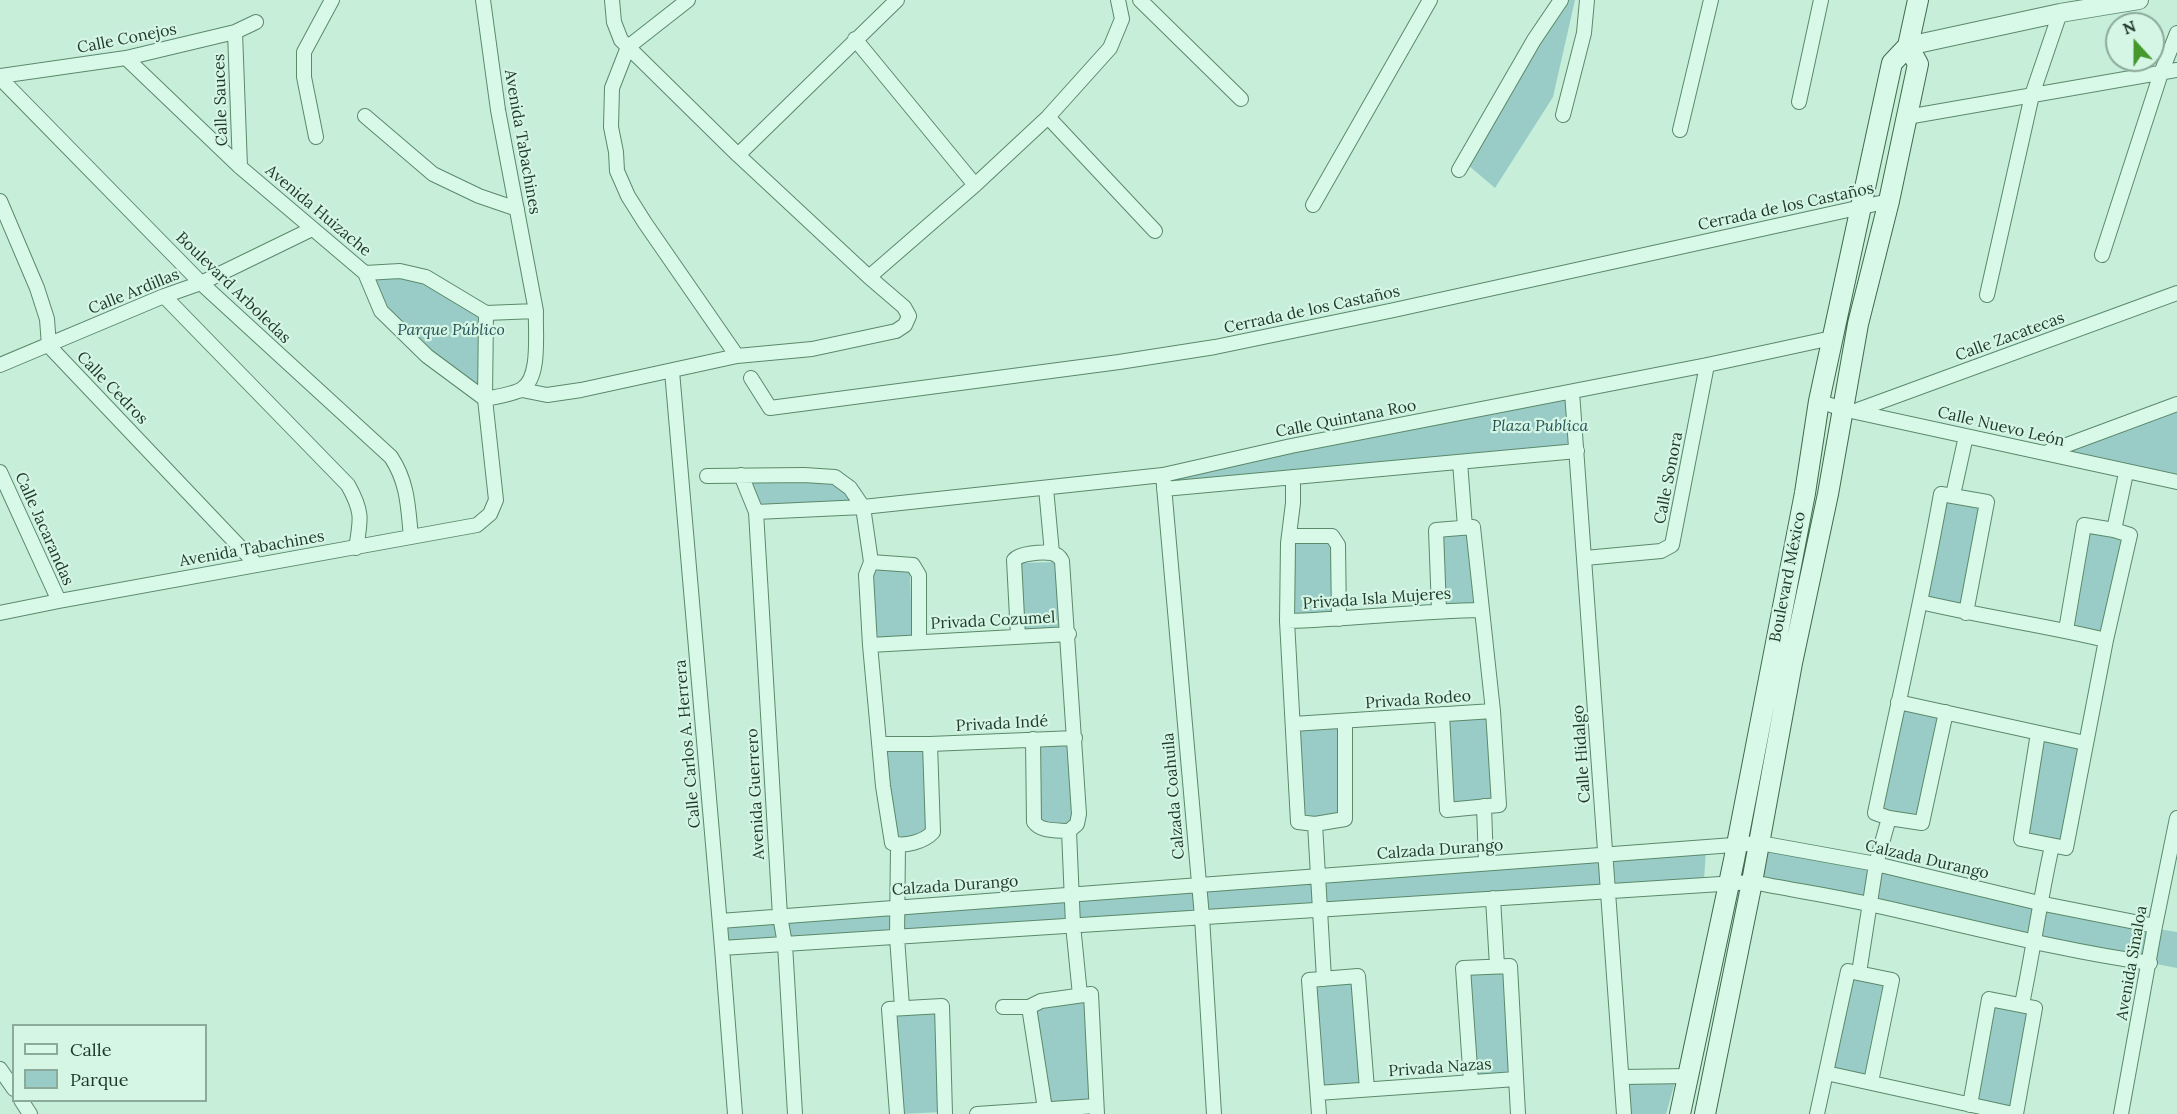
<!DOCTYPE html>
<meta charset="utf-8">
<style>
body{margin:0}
#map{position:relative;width:2177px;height:1114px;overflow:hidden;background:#c6eed9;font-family:Lora,serif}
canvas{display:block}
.legend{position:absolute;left:12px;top:1024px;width:195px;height:78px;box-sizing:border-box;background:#d5f5e5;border:2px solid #8caa99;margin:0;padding:8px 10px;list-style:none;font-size:18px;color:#1f3926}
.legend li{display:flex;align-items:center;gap:12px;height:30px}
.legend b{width:30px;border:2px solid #8caa99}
.north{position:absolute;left:2105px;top:12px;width:60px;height:60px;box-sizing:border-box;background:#d5f5e5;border:2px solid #8caa99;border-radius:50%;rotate:339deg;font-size:16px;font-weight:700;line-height:24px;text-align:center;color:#1f3926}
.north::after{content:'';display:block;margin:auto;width:21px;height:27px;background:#44982c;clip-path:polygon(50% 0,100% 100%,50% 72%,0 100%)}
</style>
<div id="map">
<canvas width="2177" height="1114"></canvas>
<ul class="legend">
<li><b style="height:8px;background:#d9f9e8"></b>Calle</li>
<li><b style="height:16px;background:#99ccc7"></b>Parque</li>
</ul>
<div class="north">N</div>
</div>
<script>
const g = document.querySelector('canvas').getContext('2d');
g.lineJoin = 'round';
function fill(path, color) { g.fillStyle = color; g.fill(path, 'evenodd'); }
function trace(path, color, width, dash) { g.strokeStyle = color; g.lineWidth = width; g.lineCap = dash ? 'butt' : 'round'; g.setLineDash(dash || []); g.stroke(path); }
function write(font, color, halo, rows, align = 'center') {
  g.font = font + ' Lora,serif'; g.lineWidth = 4.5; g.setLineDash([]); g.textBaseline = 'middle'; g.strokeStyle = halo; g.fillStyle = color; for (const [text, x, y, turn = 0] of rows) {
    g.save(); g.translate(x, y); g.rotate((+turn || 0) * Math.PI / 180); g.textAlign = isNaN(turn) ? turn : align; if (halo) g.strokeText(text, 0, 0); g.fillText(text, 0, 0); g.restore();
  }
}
const green = new Path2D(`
 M1567 0H1575L1553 97 1495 188 1468 165 1549 23Z
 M400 271 486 313 485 399 386 315 365 273Z
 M1569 397 1572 446 1168 485 1167 477Z
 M2177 412V474L2066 452Z
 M743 477 833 479 859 505 757 510Z
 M1943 497 1984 505 1963 610 1924 601Z
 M1472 528 1481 608 1440 610 1437 531Z
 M2085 528 2128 538 2104 636 2070 629Z
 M1291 538H1330L1337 617 1289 619Z
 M1056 562 1062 629 1022 631 1020 563Z
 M872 564 910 569 912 637 874 641Z
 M1899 705 1943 716 1919 818 1878 812Z
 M1490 714 1498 803 1449 808 1444 717Z
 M1343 723V817L1300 821 1295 726Z
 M2040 736 2078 747 2065 844 2024 837Z
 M1073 740 1075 823 1070 828 1038 826 1035 741Z
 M882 747H927L929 830 923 838 892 839Z
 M1762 846 2152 928 2177 932V968L2031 940 1755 881Z
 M1706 850 1704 880 727 944 724 924Z
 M1508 968 1515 1078 1472 1081 1464 970Z
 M1851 976 1885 983 1867 1076 1830 1071Z
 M1356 977 1364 1085 1320 1089 1311 982Z
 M1088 997 1093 1103 1046 1108 1031 1009Z
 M1992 1004 2031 1010 2013 1108 1975 1102Z
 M939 1008 942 1112 901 1114 891 1011Z
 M1676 1079 1666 1114H1628L1626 1081Z`);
const minor = new Path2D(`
 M483 0 498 110 536 311C535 332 541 377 522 389 515 394 494 397 485 399L486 313
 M688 0 628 47 612 88 611 127 616 152 617 171 628 196 645 223 737 356
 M1140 0 1241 99
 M235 32 240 167
 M855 39 975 185
 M0 76 126 58 235 32 256 22
 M0 78 201 283 391 457C408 483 408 507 411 537
 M1799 102 1821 0
 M1563 115 1584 33 1587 0
 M365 116 433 174 479 196 517 209
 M1048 117 1155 231
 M1907 117 2177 70
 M1680 130 1711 0
 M316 137 304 77V52L332 0
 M738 155 897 0
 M1459 170 1534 40 1561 0
 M0 201 37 288 47 319 49 346 257 565
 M1313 205 1430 0
 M2102 255 2161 73 2177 33
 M365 273 400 271 426 277 486 313 536 311
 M869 277 975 185 1048 117 1110 48 1122 19 1118 0
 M1987 295 2032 95 2060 13
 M164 296 348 485C363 512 361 519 356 548
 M0 365 164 296 201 283 312 229
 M672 371 722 948 735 1114
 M751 378 770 408 1119 362 1215 347 1394 310 1889 201
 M522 390 547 395 581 390 737 356 812 349 896 331 905 325 909 316 904 307 869 277 738 155 621 40 614 22 612 0
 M1572 392 1624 1114
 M1819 401 1842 409 2177 482
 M1855 411 2177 293
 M2045 453 2177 404
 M1460 462 1465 527
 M0 472 59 601
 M741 475 756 512 780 916 785 944 795 1114
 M1163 475 1202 917 1214 1114
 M707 476 804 475 835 477 850 488 863 507 871 562 866 575 870 645 883 786 892 843C904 847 924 842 933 832L930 744
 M1293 477V503L1288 543 1287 621 1298 822 1315 824 1345 819V721
 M1046 488 1052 553
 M1164 489 1577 451
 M1953 495 1966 436
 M756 512 863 507 1163 475 1291 446 1707 365 1832 338
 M2114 530 2126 473
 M1290 536H1332L1338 545 1339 619
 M1585 558 1661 551 1672 545 1707 365
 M871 562 913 565 919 575V642
 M1921 602C1983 617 2045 625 2106 640
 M1439 610 1436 530 1473 527 1493 711 1499 805 1447 810 1442 714
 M0 613 59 601 477 525 490 514 496 500 485 399 427 356 381 311 365 273 240 167 126 58
 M1287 621C1352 619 1417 611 1482 610
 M1018 636 1014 560C1020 553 1041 552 1051 553 1057 554 1060 557 1062 561L1079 814 1077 824 1069 831C1057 830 1041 832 1034 822L1033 739
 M870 645 1069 634
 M1898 702 2085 743
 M1946 712 1922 823 1889 818 1875 813C1897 707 1922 601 1941 494L1987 502 1966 613
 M1293 724 1493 711
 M2038 733 2021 839 2066 848 2106 640 2130 535 2114 530 2084 525 2066 630
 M879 744H930L1075 738
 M1484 806 1486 863
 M1315 824 1324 979
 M1069 831 1073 925 1080 995
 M898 845 897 937 902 1007
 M1493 898 1497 966
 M720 921 1760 843 1876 864 2039 903 2155 926
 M722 948 1752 882C1792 890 1833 896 1873 905 1965 925 2056 950 2150 963
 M1859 973 1876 864 1889 818
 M2022 1004C2033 952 2040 899 2052 846
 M1003 1007H1029L1041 1001 1091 994 1097 1114
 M1029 1007 1045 1109
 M0 1069 14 1089
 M1826 1073 2013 1114
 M1622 1077 1688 1076
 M1471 1082 1463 968 1510 966 1518 1114
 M1318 1093 1516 1079
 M21 1100 30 1114
 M1970 1105 1989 999 2035 1008 2016 1114
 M897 1114 889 1009 942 1006 945 1114
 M977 1114 1096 1106
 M1319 1114 1309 980 1358 976 1367 1089
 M1817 1114 1848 971 1892 980 1871 1082
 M2121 1114 2155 926 2177 818`);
const tertiary = new Path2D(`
 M1908 46 2060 13 2139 0`);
const secondary = new Path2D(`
 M1680 1114 1734 860 1805 493 1819 401 1892 63 1908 46 1918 0
 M1705 1114 1752 882 1792 663 1828 494 1858 324 1889 201 1918 64 1908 46`);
const streetNames = [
 ["Calle Conejos",127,39,-11],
 ["Calle Sauces",221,100,-92],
 ["Avenida Tabachines",522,142,80],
 ["Cerrada de los Castaños",1786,207,-12],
 ["Avenida Huizache",318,211,40],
 ["Boulevard Arboledas",233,288,44],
 ["Calle Ardillas",134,292,-22],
 ["Cerrada de los Castaños",1312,310,-12],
 ["Calle Zacatecas",2010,337,-20],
 ["Calle Cedros",112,388,46],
 ["Calle Quintana Roo",1346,419,-11],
 ["Calle Nuevo León",2001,427,13],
 ["Calle Sonora",1669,478,-79],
 ["Calle Jacarandas",44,529,66],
 ["Avenida Tabachines",252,549,-10],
 ["Boulevard México",1788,577,-79],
 ["Privada Isla Mujeres",1377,599,-4],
 ["Privada Cozumel",993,621,-3],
 ["Privada Rodeo",1418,700,-4],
 ["Privada Indé",1002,724,-3],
 ["Calle Carlos A. Herrera",688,744,-95],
 ["Calle Hidalgo",1582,754,-94],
 ["Avenida Guerrero",756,794,-93],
 ["Calzada Coahuila",1174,796,-95],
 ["Calzada Durango",1440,850,-4],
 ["Calzada Durango",1927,860,13],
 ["Calzada Durango",955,886,-4],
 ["Avenida Sinaloa",2132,963,-80],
 ["Privada Nazas",1440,1068,-4]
];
const parkNames = [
 ["Parque Público",451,330],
 ["Plaza Publica",1540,426]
];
fill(green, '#99ccc7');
trace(minor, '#5b896a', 16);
trace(tertiary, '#5b896a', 20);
trace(secondary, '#3f6b4b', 22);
trace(minor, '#d9f9e8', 14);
trace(tertiary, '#d9f9e8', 18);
trace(secondary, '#d9f9e8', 20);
write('16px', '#1f3926', '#d5f5e5', streetNames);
write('italic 16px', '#265456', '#d5f5e5', parkNames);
</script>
